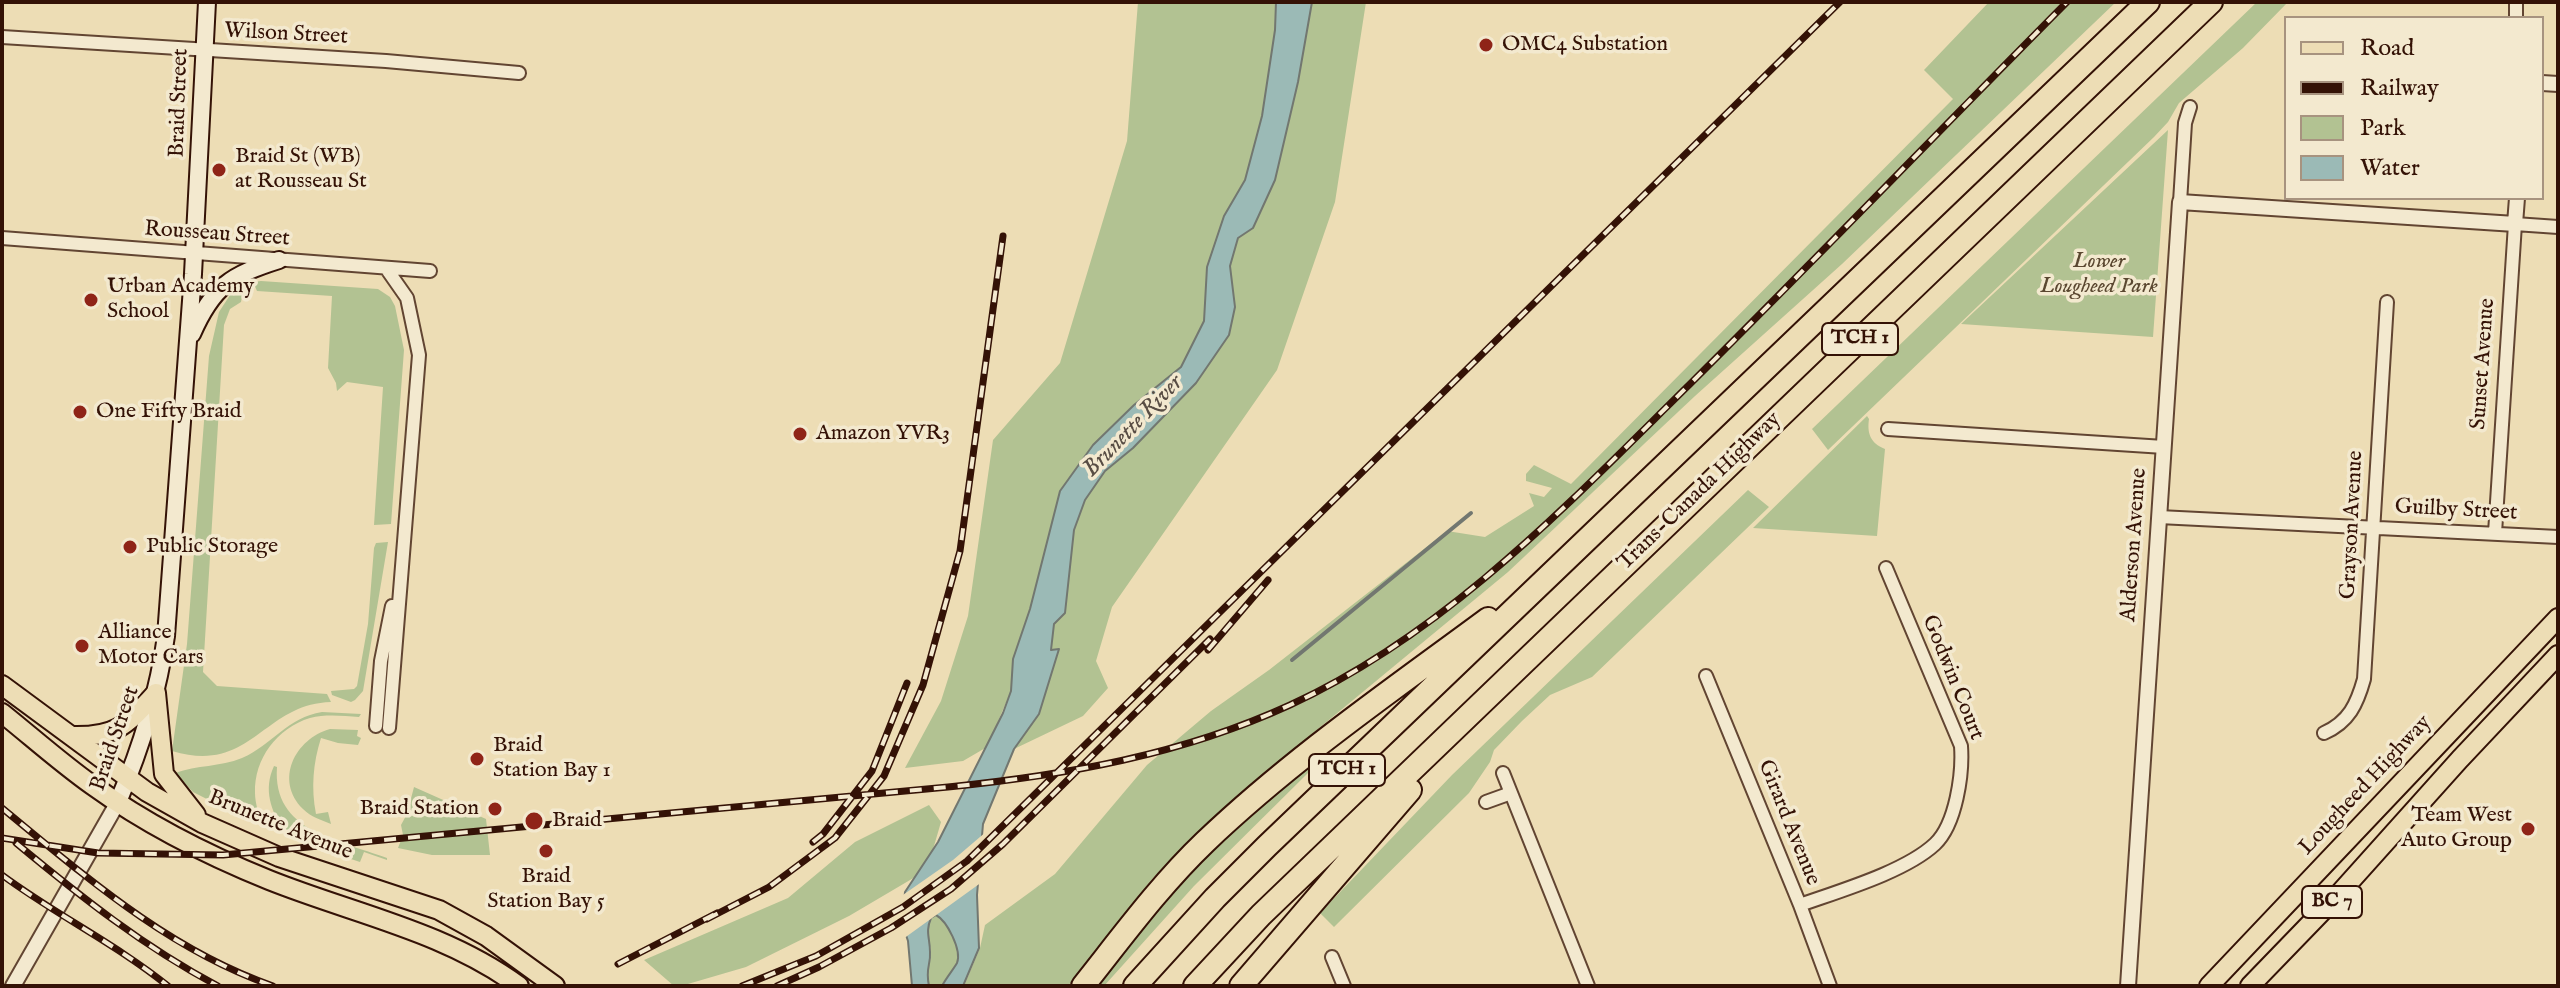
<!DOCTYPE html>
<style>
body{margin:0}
#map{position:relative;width:2560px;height:988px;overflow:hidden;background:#edddb5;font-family:"IM FELL English",serif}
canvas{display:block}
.frame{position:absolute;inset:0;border:4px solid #341206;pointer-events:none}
.legend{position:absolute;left:2284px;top:16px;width:260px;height:184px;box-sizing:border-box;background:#f3e9cf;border:2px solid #a7937f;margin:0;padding:10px 14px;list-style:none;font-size:24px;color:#341206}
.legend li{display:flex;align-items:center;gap:16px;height:40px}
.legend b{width:40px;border:2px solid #a7937f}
</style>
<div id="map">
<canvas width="2560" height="988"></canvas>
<div class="frame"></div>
<ul class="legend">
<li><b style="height:10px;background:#edddb5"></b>Road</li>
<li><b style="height:10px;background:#341206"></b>Railway</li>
<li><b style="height:22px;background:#b2c292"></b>Park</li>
<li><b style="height:22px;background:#9bbab6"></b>Water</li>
</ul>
</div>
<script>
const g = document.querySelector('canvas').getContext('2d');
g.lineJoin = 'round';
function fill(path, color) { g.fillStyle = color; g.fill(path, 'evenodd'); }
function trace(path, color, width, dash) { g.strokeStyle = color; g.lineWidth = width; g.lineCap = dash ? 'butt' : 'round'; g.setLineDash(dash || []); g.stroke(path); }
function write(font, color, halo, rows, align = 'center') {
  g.font = font + ' "IM FELL English",serif'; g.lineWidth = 7; g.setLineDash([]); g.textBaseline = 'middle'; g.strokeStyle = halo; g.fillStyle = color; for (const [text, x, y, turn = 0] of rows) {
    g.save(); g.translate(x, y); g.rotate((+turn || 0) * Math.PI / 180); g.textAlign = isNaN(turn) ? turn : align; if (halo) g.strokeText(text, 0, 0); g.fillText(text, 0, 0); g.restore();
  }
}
const green = new Path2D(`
 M1138 2H1276L1275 30 1262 116 1245 180 1224 216 1207 267 1204 321 1181 367 1134 405 1093 445 1060 491 1030 609 1013 659 1011 691 987 747 963 761 905 768 941 701 968 616 993 440 1060 363 1127 141Z
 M1312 2H1366L1335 202 1277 370 1112 607 1096 661 1108 688 1083 716 1014 749 1039 714 1058 650 1051 651 1054 623 1065 613 1074 530 1085 500 1105 471 1133 448 1196 383 1235 307 1230 266 1238 238 1275 180 1298 82Z
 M1989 2H2116L1842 264 1695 396 1508 572 1255 781 1195 835 1153 878 1068 986H964L980 948 985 925 1055 874 1147 765 1211 711 1269 670 1447 531 1485 537 1534 506 1529 493 1544 497 1552 488 1526 481V474L1534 465 1571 484 1953 99 1924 70Z
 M2257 2H2288L2243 48 2179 103 2168 122 2154 137 1828 450 1812 429Z
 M2168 130 2153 337 1961 324Z
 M261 281 378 289 390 297 395 306 404 350 391 524 374 525 383 387 347 382 337 391 336 383 328 368 332 296 257 291 253 282Z
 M244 285 248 290 242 296 241 302 230 309 224 325 203 672 217 686 327 694 331 702C262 704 252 775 172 751L187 644 209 356 219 312 232 292Z
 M1867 416 1869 419C1867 433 1870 443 1885 449L1877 536 1753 528Z
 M1748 490 1769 507 1592 677 1550 695 1522 721 1494 750 1490 762 1469 793 1334 927 1320 913 1452 775Z
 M388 542 363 691 355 700 351 702 332 695 331 691 354 689 357 686 368 624 374 548 376 543Z
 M322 712 361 714 359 717C343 716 326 714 310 718 277 728 254 759 255 793 255 803 259 813 260 823L256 824 193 792 175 773C197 765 220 767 242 758 272 745 288 717 322 712Z
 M330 729 358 730 357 736 361 738 358 745 338 743 321 738C313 763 311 788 316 814L328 812 331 824C321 820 311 817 303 809 274 780 295 739 330 729Z
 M274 766 277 767C272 832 339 840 387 858V860L364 852 360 862 321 849 284 832C271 810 263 790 274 766Z
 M1308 767 1311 770 1194 886 1104 986H1095C1160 903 1223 830 1308 767Z
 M414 787 486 819 490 855H432L398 848 403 835 401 825 407 814Z
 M929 805 941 822 927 870 849 916 746 967 681 986H674L644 960 788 898 855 842Z
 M936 915C947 921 963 950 957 963 953 970 946 978 942 986H929C925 970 931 965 931 952 930 937 920 925 936 915Z`);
const water = new Path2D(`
 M1276 2H1312L1298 82 1275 180 1253 228 1238 238 1230 266 1235 307 1229 335 1196 383 1133 448 1105 471 1085 500 1074 530 1065 613 1054 624 1051 650 1059 649 1039 714 1014 749 983 824 977 895 979 948 963 986H942C946 978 953 970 957 963 962 950 947 921 936 915L931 918C925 932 930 938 930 952 931 965 925 968 929 986H912L908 941 902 923 905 892 938 842 1003 713 1011 691 1013 659 1030 609 1060 491 1093 445 1134 405 1181 367 1204 321 1207 267 1224 216 1245 180 1262 116 1275 30Z`);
const pier = new Path2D(`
 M987 831 982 882 903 939 898 923 900 897 953 860Z`);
const stream = new Path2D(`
 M1292 660 1471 513`);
const minor = new Path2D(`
 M2516 18V2
 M2 37 386 61 519 73
 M2180 202 2185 123 2190 107
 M2 238 430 271
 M386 268 407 298 419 355 389 728
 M1888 429 2164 447
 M2159 517 2558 537
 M2495 533 2515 224 2558 227
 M1706 676 1800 905 1830 986
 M376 726 381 661 392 606
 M2324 733C2349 722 2357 704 2364 679L2387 302
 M1503 773 1588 986
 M1486 802 1511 793
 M1800 905C1839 891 1905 872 1935 844 1956 824 1963 774 1961 746L1886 568
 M1332 957 1344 986`);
const tertiary = new Path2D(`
 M2542 83 2558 84
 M13 986 118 802
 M2128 986 2180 202 2515 224 2517 198`);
const secondary = new Path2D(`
 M192 334C213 286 231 275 279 260
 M118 802C141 748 158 694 166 636L193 274 207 2`);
const primary = new Path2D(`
 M2 685 147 792 202 823 279 857 439 910 486 936 555 986
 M156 693 164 774 196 815
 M2 713C32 737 61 763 92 785 146 824 207 855 269 880 354 914 444 931 519 986
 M73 736C118 737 127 724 156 693
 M2209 986 2558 618
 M2250 986 2338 895 2460 759 2558 655`);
const motorway = new Path2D(`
 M1083 986C1122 937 1160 885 1205 842 1292 759 1392 690 1488 619
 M1135 986 1215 898 1267 846 2148 2
 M1195 986 1261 915 2211 2
 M1241 986 1410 790`);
const rail = new Path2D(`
 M1208 650 1268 580
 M2 808C86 877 169 950 273 986
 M2 838 98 853 223 855 948 787C1067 775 1181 755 1290 705 1448 632 1568 504 1690 384 1817 258 1941 129 2067 2
 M813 842 823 834 872 771 907 683
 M16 843C80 896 144 947 218 986
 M2 875C56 915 116 944 168 986
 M707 919 769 887 835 838 884 776 923 685 960 551 1003 236
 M618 964 717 913
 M742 986 816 956 903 907 967 861 1840 2
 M777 986 819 967 891 928 951 889 1003 844 1210 639`);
const markers = [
 [1486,45,8,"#8f2418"],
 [219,170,8,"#8f2418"],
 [91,300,8,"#8f2418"],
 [80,412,8,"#8f2418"],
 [800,434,8,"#8f2418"],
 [130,547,8,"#8f2418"],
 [82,646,8,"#8f2418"],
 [477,759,8,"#8f2418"],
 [495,809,8,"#8f2418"],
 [534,821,10,"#8f2418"],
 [2528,829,8,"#8f2418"],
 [546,851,8,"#8f2418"]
];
const shields = [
 [1860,339,76],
 [1347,770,76],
 [2332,902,60]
];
const shieldNames = [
 ["TCH 1",1860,339],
 ["TCH 1",1347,770],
 ["BC 7",2332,902]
];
const streetNames = [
 ["Wilson Street",286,35,3],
 ["Braid Street",180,103,-88],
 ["Rousseau Street",217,235,4],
 ["Sunset Avenue",2484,364,-86],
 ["Trans-Canada Highway",1700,492,-44],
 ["Guilby Street",2456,511,3],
 ["Grayson Avenue",2353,525,-87],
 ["Alderson Avenue",2135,545,-86],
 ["Godwin Court",1952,678,68],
 ["Braid Street",116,739,-71],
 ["Lougheed Highway",2366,786,-47],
 ["Girard Avenue",1788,823,68],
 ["Brunette Avenue",280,826,22]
];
const poiNames = [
 ["OMC4 Substation",1502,45],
 ["Braid St (WB)",235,157],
 ["at Rousseau St",235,182],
 ["Urban Academy",107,287],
 ["School",107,312],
 ["One Fifty Braid",96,412],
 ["Amazon YVR3",816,434],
 ["Public Storage",146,547],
 ["Alliance",98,633],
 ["Motor Cars",98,658],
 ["Braid",493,746],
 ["Station Bay 1",493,771],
 ["Braid Station",479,809,"right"],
 ["Team West",2512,816,"right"],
 ["Auto Group",2512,841,"right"],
 ["Braid",552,821],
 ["Braid",546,877,"center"],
 ["Station Bay 5",546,902,"center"]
];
const parkNames = [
 ["Lower",2099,262],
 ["Lougheed Park",2099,287]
];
const waterNames = [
 ["Brunette River",1134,427,-46]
];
fill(green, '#b2c292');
fill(water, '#9bbab6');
trace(water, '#727770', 2);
fill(pier, '#edddb5');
trace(stream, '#727770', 4);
trace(minor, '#624532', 16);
trace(tertiary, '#624532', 18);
trace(secondary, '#341206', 20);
trace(primary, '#341206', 22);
trace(motorway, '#341206', 26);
trace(minor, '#f3e9cf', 12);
trace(tertiary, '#f3e9cf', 14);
trace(secondary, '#f3e9cf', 16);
trace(primary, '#edddb5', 18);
trace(motorway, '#edddb5', 22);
trace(rail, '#341206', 7);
trace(rail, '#f3e9cf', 4, [12]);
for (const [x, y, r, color] of markers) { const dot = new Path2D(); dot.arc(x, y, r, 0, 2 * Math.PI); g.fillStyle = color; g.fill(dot); trace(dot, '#f3e9cf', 3); }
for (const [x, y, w] of shields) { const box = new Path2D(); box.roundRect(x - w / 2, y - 16, w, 32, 6); g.fillStyle = '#f3e9cf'; g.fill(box); trace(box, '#341206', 2); }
write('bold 20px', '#341206', null, shieldNames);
write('22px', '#341206', '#f3e9cf', streetNames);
write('22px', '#341206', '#f3e9cf', poiNames, 'left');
write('italic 22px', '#5a4730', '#f3e9cf', parkNames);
write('italic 24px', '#584d44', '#f3e9cf', waterNames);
</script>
